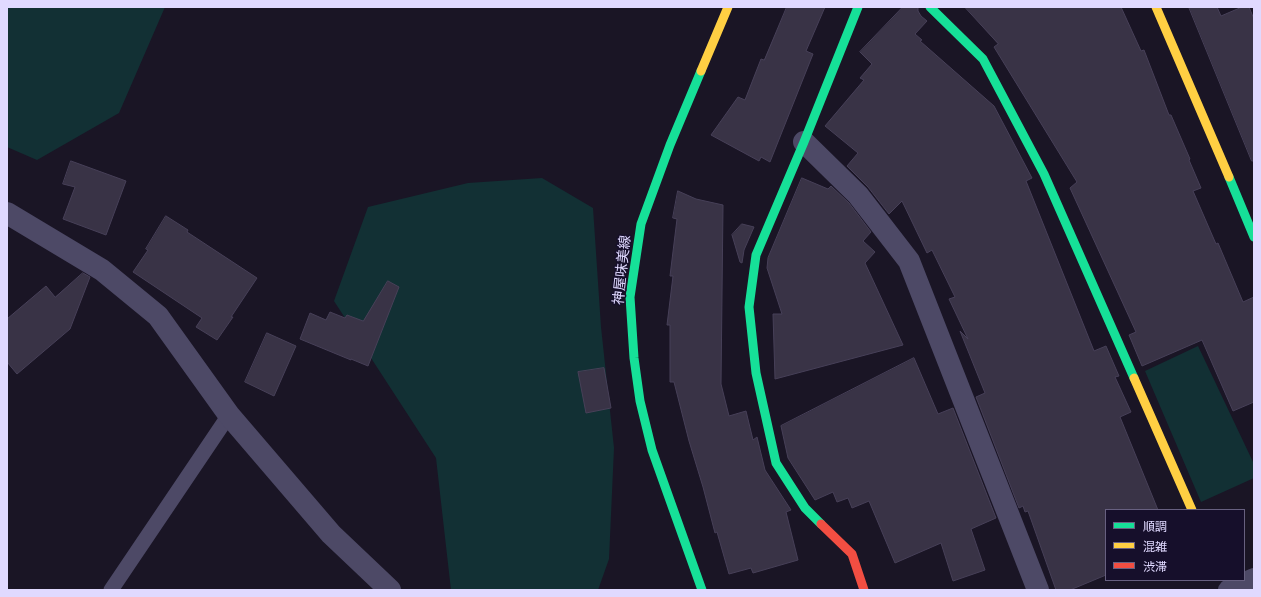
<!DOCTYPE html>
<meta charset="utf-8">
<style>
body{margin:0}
#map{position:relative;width:1261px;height:597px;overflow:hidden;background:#1a1525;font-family:"Public Sans","Noto Sans JP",sans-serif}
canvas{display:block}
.frame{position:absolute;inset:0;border:8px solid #e0d9ff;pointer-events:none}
.legend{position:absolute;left:1105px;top:509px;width:140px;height:72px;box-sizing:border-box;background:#160f2b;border:1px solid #676080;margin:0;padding:5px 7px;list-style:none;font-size:12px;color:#e0d9ff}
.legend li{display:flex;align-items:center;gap:8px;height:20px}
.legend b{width:20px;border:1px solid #676080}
</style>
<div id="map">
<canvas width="1261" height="597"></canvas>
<div class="frame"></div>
<ul class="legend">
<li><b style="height:5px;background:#16e098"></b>順調</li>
<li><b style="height:5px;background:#ffcf43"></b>混雑</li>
<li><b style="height:5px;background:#f24e42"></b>渋滞</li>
</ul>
</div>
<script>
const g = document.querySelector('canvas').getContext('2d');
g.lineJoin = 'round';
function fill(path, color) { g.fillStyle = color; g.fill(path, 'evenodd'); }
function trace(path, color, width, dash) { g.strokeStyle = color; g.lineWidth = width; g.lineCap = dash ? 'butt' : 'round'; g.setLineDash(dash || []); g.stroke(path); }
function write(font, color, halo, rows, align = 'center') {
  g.font = font + ' "Public Sans","Noto Sans JP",sans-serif'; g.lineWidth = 3; g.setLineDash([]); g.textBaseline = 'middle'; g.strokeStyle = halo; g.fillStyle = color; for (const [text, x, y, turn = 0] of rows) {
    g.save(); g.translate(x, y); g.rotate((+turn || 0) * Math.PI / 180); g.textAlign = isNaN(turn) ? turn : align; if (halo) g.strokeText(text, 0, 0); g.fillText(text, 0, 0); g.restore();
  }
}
const green = new Path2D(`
 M7 7H165L119 113 37 160 7 147Z
 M542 178 593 208 601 327 614 448 609 559 598 590H451L436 458 334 301 368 207 468 183Z
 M1198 346 1254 464V478L1201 502 1145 371Z`);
const building = new Path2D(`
 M787 7H825L806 51 813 54 770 162 761 157 759 161 711 135 738 97 745 100 761 59 764 60Z
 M903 7H918V11L921 16 927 21 915 34 922 40 920 41 994 106 1032 178 1026 181 1094 351 1106 346 1119 376 1115 377 1131 412 1120 417 1158 510H1106V575L1070 590H1056L1028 511 1025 512 1023 506 1019 508 976 397 985 393 960 331 968 339 949 299 955 297 932 250 927 253 902 201 889 214 868 187 847 166 858 153 825 126 864 80 860 78 872 64 860 52Z
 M965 7H1121L1141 51 1144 50 1169 115H1171L1190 159 1189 160 1201 188 1193 191 1216 244 1218 243 1243 302 1254 297V402L1233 411 1202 340 1142 366 1129 335 1136 332 1070 188 1077 182 994 47 998 44Z
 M1189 7H1217L1221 16 1242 7H1249L1254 19V161H1252Z
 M71 161 126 181 106 235 63 219 75 187 63 184Z
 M802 178 828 189 831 186 849 203 871 232 863 241 875 252 865 263 903 345 775 379 773 314H782L767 268 768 258Z
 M678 191 696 199 723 205 721 384 729 416 746 411 753 440 757 437 765 470 791 510 786 512 798 560 753 573 751 568 729 574 717 532 715 533 703 487 689 441 674 382H670V325H667L673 276H670L677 219 673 218Z
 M166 216 188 230 187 232 257 278 231 317H233L217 340 196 327 202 318 133 272 148 250 146 249Z
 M742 224 754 227 744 250 742 263 740 262 732 235Z
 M83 273 90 277 70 329 17 374 7 362V319L46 286 55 297Z
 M388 281 399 287 368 366 351 359V360L300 339 310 313 326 320 330 312 345 318 347 315 363 321Z
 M267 333 296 346 274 396 245 382Z
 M914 358 938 414 953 408 996 518 971 529 985 570 953 581 941 543 895 563 869 501 852 508 848 498 837 502 833 492 815 500 788 458 781 426Z
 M604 368 611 408 586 413 578 372Z`);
const lane = new Path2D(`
 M111 590 229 415`);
const street = new Path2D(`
 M804 142 858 195 909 261 1038 590
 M7 213 102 270 158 316 229 415 331 534 390 590
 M1229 590 1254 579`);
const fast = new Path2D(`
 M930 7 983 59 1044 174 1134 378
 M701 71 670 145 641 224 630 297 634 358 640 401 652 450 702 590
 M1229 177 1254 237
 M821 524 805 508 776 463 756 373 749 307 756 255 804 142 858 7`);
const slow = new Path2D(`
 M1156 7 1229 177
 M701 71 728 7
 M1134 378 1192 510`);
const jam = new Path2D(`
 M821 524 852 554 864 590`);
const streetNames = [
 ["神屋味美線",622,270,-84]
];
fill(green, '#123034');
fill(building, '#393346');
trace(building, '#474058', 1);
trace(lane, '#4d4966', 15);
trace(street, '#4d4966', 22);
trace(fast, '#16e098', 9);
trace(slow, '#ffcf43', 9);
trace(jam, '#f24e42', 9);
write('14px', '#e0d9ff', '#160f2b', streetNames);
</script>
